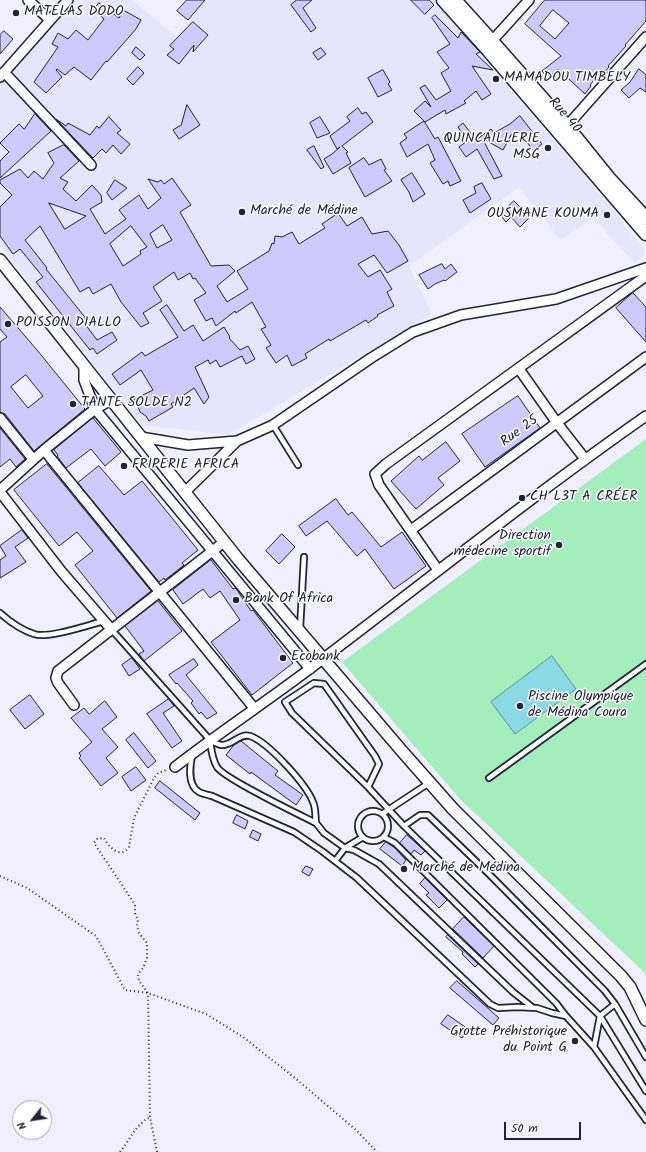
<!DOCTYPE html>
<meta charset="utf-8">
<style>
body{margin:0}
#map{position:relative;width:646px;height:1152px;overflow:hidden;background:#f1effe;font-family:Kalam,sans-serif}
canvas{display:block}
.north{position:absolute;left:12px;top:1100px;width:40px;height:40px;box-sizing:border-box;background:#fff;border:1px solid #a7a7b1;border-radius:50%;rotate:240deg;font-size:11px;font-weight:700;line-height:16px;text-align:center;color:#22223b}
.north::after{content:'';display:block;margin:auto;width:14px;height:18px;background:#22223b;clip-path:polygon(50% 0,100% 100%,50% 72%,0 100%)}
.scale{position:absolute;left:504px;top:1122px;width:77px;height:18px;box-sizing:border-box;border:2px solid #22223b;border-top:0;padding-left:5px;font-size:12px;line-height:14px;white-space:nowrap;color:#22223b;-webkit-text-stroke:3px #fff;paint-order:stroke}
</style>
<div id="map">
<canvas width="646" height="1152"></canvas>
<div class="north">N</div>
<div class="scale">50 m</div>
</div>
<script>
const g = document.querySelector('canvas').getContext('2d');
g.lineJoin = 'round';
function fill(path, color) { g.fillStyle = color; g.fill(path, 'evenodd'); }
function trace(path, color, width, dash) { g.strokeStyle = color; g.lineWidth = width; g.lineCap = dash ? 'butt' : 'round'; g.setLineDash(dash || []); g.stroke(path); }
function write(font, color, halo, rows, align = 'center') {
  g.font = font + ' Kalam,sans-serif'; g.lineWidth = 3; g.setLineDash([]); g.textBaseline = 'middle'; g.strokeStyle = halo; g.fillStyle = color; for (const [text, x, y, turn = 0] of rows) {
    g.save(); g.translate(x, y); g.rotate((+turn || 0) * Math.PI / 180); g.textAlign = isNaN(turn) ? turn : align; if (halo) g.strokeText(text, 0, 0); g.fillText(text, 0, 0); g.restore();
  }
}
const built = new Path2D(`
 M68 0H132L176 36 208 0H432L444 12 610 206 646 252 635 263 593 218 560 240 519 187 409 266 432 314 228 435 142 425 0 245V69Z`);
const green = new Path2D(`
 M646 439V976L644 972 460 799 342 662Z`);
const water = new Path2D(`
 M552 656 576 689 515 734 491 702Z`);
const building = new Path2D(`
 M187 0H205L188 20 177 11Z
 M297 0H312L303 8 316 28 311 32 291 5Z
 M411 0H429L434 5 425 14Z
 M545 0H646V21L625 45 626 46 608 66 609 67 602 75 600 73 590 85 591 86 585 94 558 69 548 78 542 71 561 56 525 24ZM553 10 569 23 555 39 540 26Z
 M99 3 119 18 123 10 141 20 136 29 107 62 106 61 91 80 74 67 65 75 57 69 56 70 62 77 46 93 34 82 58 47 52 44 58 33 68 39 76 30 88 40 104 19 94 10Z
 M435 15 458 38 461 32 480 52 476 54 493 70 472 66 491 94 482 100 476 91 464 101 466 103 446 114 445 110 425 122 424 121 435 139 438 137 461 181 450 186 448 181 443 184 430 163 435 160 428 144 407 157 400 143 407 138 404 134 424 121 414 111 425 101 431 107 420 88 425 85 436 100 451 91 441 73 449 68 437 52 450 44 432 18Z
 M193 22 208 35 193 52 194 45 179 64 167 55 174 49 170 46Z
 M4 31 13 39 0 54V35Z
 M136 47 145 55 140 60 132 53Z
 M321 48 326 54 318 60 313 53Z
 M138 67 144 73 133 85 127 79Z
 M639 69 646 75V92L640 88 629 98 621 90 630 82Z
 M383 70 390 82 388 84 392 90 378 97 368 78Z
 M187 105 200 125 179 139 173 130 181 125Z
 M358 108 362 114 366 112 373 122 342 146 348 152 346 153 351 163 333 174 324 159 332 154 340 147 337 149 330 136 350 121 347 117Z
 M35 114 51 131 0 178V161L9 152 0 143 19 124 24 129Z
 M520 116 542 144 533 151 520 131 511 135 503 150 482 138 502 176 494 179 477 149 466 157 459 147 467 141 458 127 463 123 476 140 491 129 494 133 510 124Z
 M109 117 121 130 117 133 130 144 121 154 113 145 106 153 102 149 93 158 56 119 66 126 68 123 90 135 97 126 99 128Z
 M320 117 330 133 317 138 310 123Z
 M64 145 79 161 60 178 68 182 63 189 76 201 92 185 101 195 102 202 90 209 105 234 126 219 119 210 139 195 148 209 161 198 148 179 158 182 161 180 164 184 172 178 191 205 180 212 211 266 229 265 235 271 217 286 227 302 248 289 237 271 269 251 272 243 274 244 275 236 282 237 292 232 299 244 325 228 322 224 338 213 347 226 362 217 372 234 388 231 399 245 408 261 387 273 374 255 358 264 368 277 380 270 392 289 387 292 394 306 377 315 378 316 368 323 366 320 330 341 329 339 305 354 307 358 292 366 287 355 276 363 266 348 271 345 261 329 266 327 252 302 236 313 235 311 216 326 212 318 206 321 194 300 206 293 195 278 193 279 190 273 178 280 174 272 153 287 162 301 143 313 149 323 141 327 121 302 111 284 93 294 89 287 80 292 40 226 25 240 47 268 46 269 88 321 85 324 97 340 112 332 117 340 97 354 93 348 90 350 36 282 43 277 20 249 13 254 0 236V207L12 195 0 183V180L20 169 28 178 34 171 43 179 54 163 48 153ZM49 203 86 216 65 229ZM163 225 172 240 157 248 150 234ZM131 226 147 247 140 251 141 254 123 266 110 244Z
 M314 146 324 167 321 169 307 150Z
 M364 158 369 165 381 159 386 169 384 170 392 181 365 197 349 168Z
 M412 173 425 194 413 202 409 192 401 180Z
 M115 180 127 188 112 200 107 193Z
 M482 183 491 199 470 213 463 200 476 193 474 187Z
 M514 201 530 217 520 227 511 217 506 222 500 215Z
 M442 264 445 269 451 264 457 272 445 281 444 280 435 284 428 289 419 275Z
 M633 293 646 307V342L616 308Z
 M167 305 184 331 193 325 203 341 224 327 230 337 229 338 240 350 248 346 255 359 246 364 242 356 220 367 216 360 210 364 208 360 195 367 209 397 204 404 194 388 171 404 173 407 149 421 146 416 140 412 137 404 129 402 153 390 141 370 120 385 112 374 142 352 145 356 178 337 160 310Z
 M0 307 37 350 85 409 34 451 5 414 0 412V342L7 337 0 329ZM26 375 43 396 28 408 11 387Z
 M518 396 540 428 485 467 462 434Z
 M93 418 121 452 105 466 91 449 66 468 57 456 58 455 54 450Z
 M0 428 25 459 16 467 10 459 0 467Z
 M446 442 460 461 438 478 444 485 416 509 391 481 419 456 422 460Z
 M47 464 151 591 117 618 75 565 93 551 77 532 59 546 14 490Z
 M99 466 124 495 142 481 198 550 182 563 184 565 165 580 164 578 159 582 78 483Z
 M336 499 348 515 352 512 381 547 402 532 426 566 394 589 365 549 357 556 327 521 306 536 299 526Z
 M22 530 28 538 15 547 26 562 0 578V560L6 556 0 546Z
 M282 534 295 547 279 564 266 551Z
 M211 560 233 589 235 588 237 590 251 611 253 610 293 663 252 695 211 642 240 620 220 591 210 598 203 589 183 604 173 590Z
 M158 601 182 631 144 661 139 654 144 651 125 626Z
 M132 658 140 669 129 676 122 665Z
 M194 659 198 665 186 675 217 713 207 719 201 712 199 714 191 703 193 701 177 683 176 684 169 675Z
 M30 695 44 714 25 729 10 710Z
 M169 699 174 706 163 713 182 741 172 748 147 714Z
 M105 701 117 717 102 729 118 747 106 758 118 773 101 786 79 758 81 756 79 753 92 742 71 718 84 708 89 714Z
 M134 733 156 761 148 768 126 740Z
 M241 741 278 771 275 775 303 795 296 805 251 772 250 774 226 755 233 746Z
 M136 767 146 780 131 791 122 777Z
 M160 781 200 813 195 820 155 788Z
 M237 815 248 821 245 829 233 823Z
 M253 830 261 834 258 841 250 837Z
 M407 835 425 851 421 855 414 850 411 854 400 843Z
 M386 842 395 848 406 860 402 866 380 849Z
 M306 866 313 869 309 876 302 872Z
 M425 878 447 900 439 908 426 895 429 893 420 884Z
 M464 917 494 946 483 958 453 929Z
 M448 935 478 964 475 967 462 954 463 952 446 937Z
 M457 981 499 1018 493 1025 450 988Z
 M448 1015 468 1029 462 1038 441 1024Z`);
const path = new Path2D(`
 M0 876 27 888 96 936 125 990 148 993 206 1014 243 1037 295 1078 356 1130 377 1152
 M120 1152C130 1140 135 1125 150 1117
 M157 1152 150 1117 148 993 139 981 138 974 143 968 147 958V943L139 933 137 926 138 920 135 913V906L132 900 94 843 97 839 104 838C109 848 121 859 129 847L134 818 154 778 158 773 166 770`);
const service = new Path2D(`
 M273 425 298 465
 M0 613C10 622 21 630 34 634 48 639 88 625 104 621
 M111 629 210 740C213 742 217 744 221 745 232 746 239 733 250 736 268 742 306 784 313 802 316 808 315 816 316 823 300 815 223 778 217 767 212 759 211 749 210 740
 M300 629 304 557
 M192 755C190 766 187 785 199 792 203 794 208 795 212 796L294 832 322 851 357 878 490 1004 498 1008 518 1007 537 1008 552 1013 566 1016 594 1047 646 1120
 M489 778 646 664
 M368 787 379 764 375 756 324 684 314 683 285 702 292 713 368 787 404 826 600 1016 646 1091
 M358 826a15 15 0 1 1 30 0a15 15 0 1 1-30 0Z
 M382 814 429 783
 M316 823 324 833 345 848 363 837
 M404 826 420 815H428L487 872 605 991 615 1004 646 1057
 M384 837 395 843 556 1003 566 1016
 M335 861 345 848 354 850 379 864 513 992 532 1007
 M594 1047 600 1016 615 1004`);
const minor = new Path2D(`
 M28 0 50 20
 M492 41 529 0
 M4 72 91 165
 M0 77 68 0
 M567 126 646 37
 M84 365V380L95 409 310 669
 M519 369 557 423 585 459
 M0 418 33 459
 M141 437 188 445 237 441 273 425 371 358 413 332 461 315 556 299 646 268
 M44 450 254 708
 M0 490 44 450 95 409 111 400
 M0 492 61 571 111 629
 M185 492 237 441
 M411 530 646 357
 M438 570 379 485 375 474 386 464 646 276
 M74 705 58 683 56 678 58 671 224 542
 M175 767C224 729 275 696 324 658 431 577 536 493 646 416`);
const tertiary = new Path2D(`
 M0 260 238 559 401 750 453 809 621 976 630 987 646 1020`);
const secondary = new Path2D(`
 M443 0 486 48 646 234
 M455 0 492 41 567 126 609 178 646 218`);
const markers = [
 [16,13,4,"#22223b"],
 [496,79,4,"#22223b"],
 [548,148,4,"#22223b"],
 [242,212,4,"#22223b"],
 [607,215,4,"#22223b"],
 [8,324,4,"#22223b"],
 [73,404,4,"#22223b"],
 [124,466,4,"#22223b"],
 [522,498,4,"#22223b"],
 [559,545,4,"#22223b"],
 [236,600,4,"#22223b"],
 [283,658,4,"#22223b"],
 [520,706,4,"#22223b"],
 [404,869,4,"#22223b"],
 [575,1041,4,"#22223b"]
];
const poiNames = [
 ["MATELAS DODO",24,13],
 ["MAMADOU TIMBELY",504,79],
 ["QUINCAILLERIE",540,140,"right"],
 ["MSG",540,156,"right"],
 ["Marché de Médine",250,212],
 ["OUSMANE KOUMA",599,215,"right"],
 ["POISSON DIALLO",16,324],
 ["TANTE SOLDE N2",81,404],
 ["FRIPERIE AFRICA",132,466],
 ["CH L3T A CRÉER",530,498],
 ["Direction",551,537,"right"],
 ["médecine sportif",551,553,"right"],
 ["Bank Of Africa",244,600],
 ["Ecobank",291,658],
 ["Piscine Olympique",528,698],
 ["de Médina Coura",528,714],
 ["Marché de Médina",412,869],
 ["Grotte Préhistorique",567,1033,"right"],
 ["du Point G",567,1049,"right"]
];
const streetNames = [
 ["Rue 40",564,116,49],
 ["Rue 25",520,432,-36]
];
fill(built, '#e7e4fd');
fill(green, '#a4eebc');
fill(water, '#89d9e4');
trace(water, '#6090a0', 1);
fill(building, '#cfcafc');
trace(building, '#22223b', 1);
trace(service, '#22223b', 8);
trace(minor, '#22223b', 12);
trace(tertiary, '#22223b', 14);
trace(secondary, '#22223b', 15);
trace(path, '#22223b', 2, [1, 3]);
trace(service, '#fff', 4.5);
trace(minor, '#fff', 9);
trace(tertiary, '#fff', 11);
trace(secondary, '#fff', 12);
for (const [x, y, r, color] of markers) { const dot = new Path2D(); dot.arc(x, y, r, 0, 2 * Math.PI); g.fillStyle = color; g.fill(dot); trace(dot, '#fff', 1.5); }
write('14px', '#22223b', '#fff', poiNames, 'left');
write('14px', '#22223b', '#fff', streetNames);
</script>
